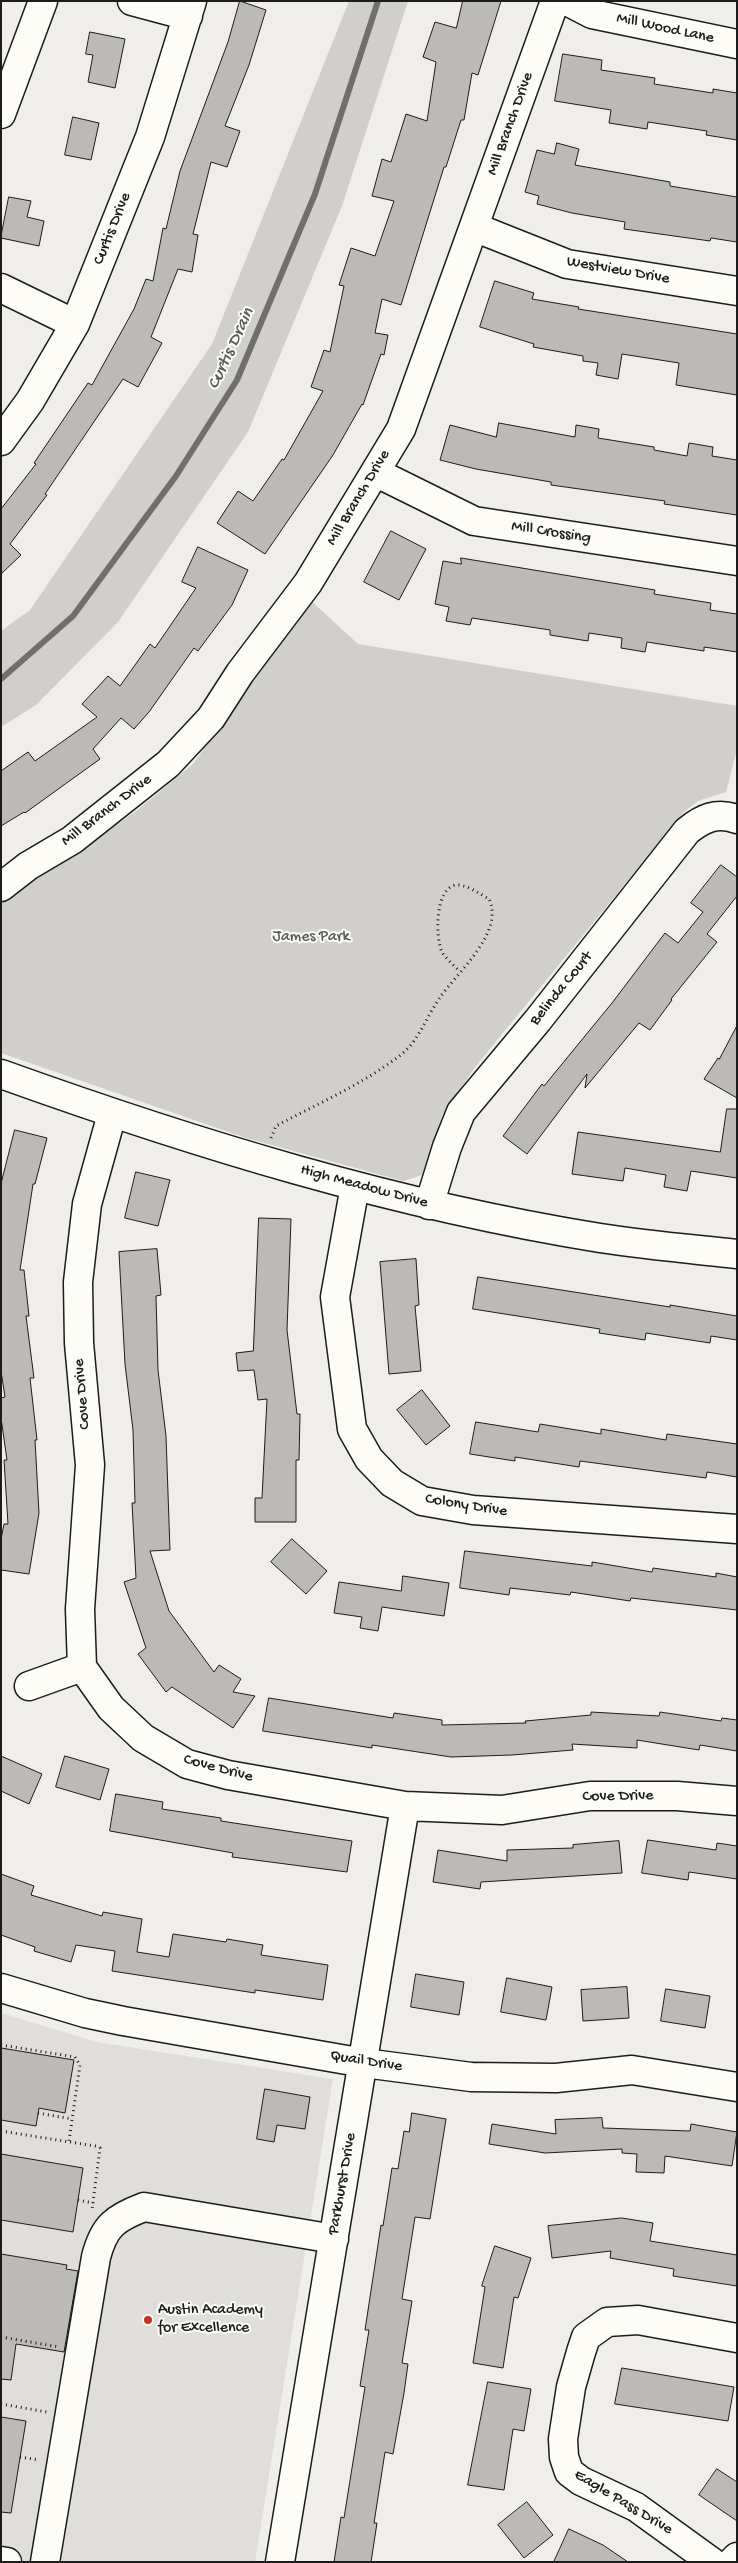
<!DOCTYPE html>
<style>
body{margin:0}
#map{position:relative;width:738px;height:2563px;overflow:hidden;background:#f0eeea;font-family:"Gochi Hand",sans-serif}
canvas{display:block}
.frame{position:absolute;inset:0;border:2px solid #1c1c1c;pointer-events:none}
</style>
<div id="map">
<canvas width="738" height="2563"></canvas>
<div class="frame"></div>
</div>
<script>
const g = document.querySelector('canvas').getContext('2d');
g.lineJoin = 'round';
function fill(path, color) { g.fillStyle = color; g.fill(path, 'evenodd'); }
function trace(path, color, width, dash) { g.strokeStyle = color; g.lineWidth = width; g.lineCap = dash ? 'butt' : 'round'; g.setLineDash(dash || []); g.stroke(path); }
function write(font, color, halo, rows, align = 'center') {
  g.font = font + ' "Gochi Hand",sans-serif'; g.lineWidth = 4; g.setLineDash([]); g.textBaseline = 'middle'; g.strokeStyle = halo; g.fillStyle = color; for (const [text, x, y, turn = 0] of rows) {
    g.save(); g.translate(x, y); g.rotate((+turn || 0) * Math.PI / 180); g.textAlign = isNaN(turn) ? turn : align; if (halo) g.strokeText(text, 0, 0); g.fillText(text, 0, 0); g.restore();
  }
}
const built = new Path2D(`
 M1 2013 97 2042 333 2079 255 2562H1Z`);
const green = new Path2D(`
 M349 1H408L342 206 248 432 118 622 36 705 1 727V631L30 610 212 344Z
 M309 599 358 644 737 706V749L726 792 698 801 684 812 476 1066 443 1114 422 1175 403 1181 246 1138 1 1053V897L49 869 135 812 193 764Z`);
const stream = new Path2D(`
 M1 679 73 616 176 476 237 380 315 194 378 1`);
const building = new Path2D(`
 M240 1 266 10 249 65 225 126 240 131 227 167 211 162 193 234 198 235 192 272 178 269 151 337 162 343 138 387 123 379 45 494 47 495 10 544 21 555 1 574V509L36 464 34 463 88 383 92 385 134 309 146 279 153 281 163 228 166 229 180 171 228 42Z
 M463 1H501L478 75 472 73 464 120H461L446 167H444L401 305 382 299 375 333 388 335 384 355 381 354 363 405 362 404 333 455 265 554 217 523 238 491 253 501 282 459 284 460 323 391 311 387 324 350 330 352 344 286 339 285 351 248 375 256 394 201 372 196 382 159 391 162 406 114 427 121 436 62 423 57 435 22 456 28Z
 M90 32 125 39 115 88 88 82 93 55 86 54Z
 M563 54 602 60 601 70 655 78 654 84 713 93V89L737 93V140L706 135 707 131 648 122 647 129 609 123 611 110 555 101Z
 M73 117 99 123 91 160 65 155Z
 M557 143 579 149 575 165 670 182V186L737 197V242L711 238 710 241 624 229 625 222 572 213 537 204 539 196 525 192 537 150 554 154Z
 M9 197 31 201 27 217 44 221 39 246 1 238Z
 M495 281 534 293 532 299 579 307 578 309 737 334V395L676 385 679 363 622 354 618 379 596 375 598 363 583 361V356L533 347 534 344 480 327Z
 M499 423 575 437 576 425 599 429 598 438 654 447V450L687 456 689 443 713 447 712 456 737 460V515L664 504 665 501 551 485V482L476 469 440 460 450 425 496 437Z
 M391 531 426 549 399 600 364 582Z
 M198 547 248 570 232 605 198 651 194 648 149 712 134 729 121 718 93 749 100 759 25 813 24 812 1 826V771L28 752 35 761 97 717 82 704 108 676 120 686 150 644 155 648 196 588 182 582Z
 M461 558 655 590 654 594 711 603 710 610 737 614V652L704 647V651L647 642 645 652 621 648 622 638 589 633 588 641 550 635V630L472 618 470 625 446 621 449 607 435 604 443 561 461 564Z
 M721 865 737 877V896L707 934 717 942 671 999 672 1000 650 1030 639 1023 585 1088 587 1074 527 1154 503 1136 542 1084 544 1086 612 1003 665 933 678 943 703 912 691 903Z
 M737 1026V1098L704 1079 718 1058 719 1059Z
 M727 1109H737V1178L691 1171 687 1191 664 1187 666 1175 625 1168 623 1181 572 1174 578 1132 720 1152Z
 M15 1130 47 1138 35 1184H33L20 1270H24L29 1316H26L34 1378H30L37 1440H35L39 1513 29 1574 1 1570V1539L4 1524H8L4 1460H7L1 1418V1398L5 1397 1 1371V1184Z
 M136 1172 170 1180 158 1226 125 1218Z
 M259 1218 291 1219 287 1330 297 1414H300L299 1460H296V1522H255V1498H262L267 1399 258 1400 254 1370 238 1371 236 1353 253 1351Z
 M157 1249 161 1295 156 1296 158 1370 166 1436 170 1550 150 1551 169 1611 214 1672 219 1665 241 1679 233 1692 255 1696 233 1728 172 1687 166 1692 138 1654 146 1648 124 1582 136 1578 132 1503H135L133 1430 125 1364 119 1252Z
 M416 1259 419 1305 415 1306 421 1371 389 1374 380 1262Z
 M478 1277 670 1307V1305L737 1316V1340L711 1336 710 1343 646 1333 645 1340 599 1333 600 1329 473 1309Z
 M422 1390 450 1426 426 1445 397 1410Z
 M476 1422 538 1432 540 1424 601 1434V1429L666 1440 667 1434 737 1444V1477L707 1472 706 1478 580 1461 579 1467 515 1457V1461L470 1454Z
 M292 1539 327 1571 306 1594 271 1562Z
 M465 1551 592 1566V1562L652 1572 653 1568 716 1577V1573L737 1577V1610L631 1598 630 1601 571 1592 570 1595 510 1588 509 1595 460 1588Z
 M403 1576 449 1583 444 1616 382 1607 378 1631 360 1628 362 1617 334 1613 339 1582 401 1591Z
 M269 1698 393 1718 394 1713 442 1720V1725L526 1723 525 1721 591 1715V1712L659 1716 660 1712 721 1721 722 1718 737 1720V1751L700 1745 699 1750 637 1740V1748L572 1744 573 1750 512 1755 451 1757 372 1745V1748L263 1731Z
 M1 1756 42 1774 29 1804 1 1791Z
 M65 1756 109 1769 100 1800 56 1787Z
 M116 1794 163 1802 162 1809 221 1818V1821L352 1841 347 1872 232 1857 233 1853 110 1831Z
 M648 1840 716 1850 717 1843 737 1846V1879L689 1872 688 1880 642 1873Z
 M619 1841 622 1873 481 1882 480 1889 433 1882 438 1850 507 1861V1850L573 1848V1845Z
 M1 1874 34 1886 31 1895 102 1916 103 1912 142 1919 137 1952 169 1957 173 1934 226 1942 227 1939 263 1945 261 1955 328 1965 323 2000 255 1990V1993L112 1971 115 1951 76 1945 71 1962 34 1951 35 1947 1 1935Z
 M416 1974 464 1982 459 2015 411 2007Z
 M507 1978 552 1987 546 2020 501 2012Z
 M627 1987 629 2018 583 2021 581 1990Z
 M666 1989 710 1996 705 2028 661 2021Z
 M1 2048 74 2060 65 2113 39 2108 36 2126 1 2120Z
 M265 2089 310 2097 305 2129 277 2125 274 2142 257 2139Z
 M412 2113 446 2119 430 2219 415 2217 402 2299 412 2301 402 2363 408 2364 404 2393 393 2454 385 2452 374 2523H377L371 2562H334L341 2517 344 2518 365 2387 360 2386 369 2330H365L381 2225 383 2226 392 2168 398 2169 404 2131 409 2132Z
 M602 2118 603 2128 690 2131 691 2124 737 2132 732 2166 665 2156 664 2173 636 2172 637 2154 622 2153V2149L545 2153 489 2144 492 2124 556 2134 555 2120Z
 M1 2154 83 2168 73 2232 1 2220Z
 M622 2218 653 2223 650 2241 737 2255V2286L673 2276 674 2269 610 2258 611 2251 552 2258 548 2226Z
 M495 2246 531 2258 518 2298 514 2297 503 2368 473 2363 485 2287 482 2286Z
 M1 2254 67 2265 66 2269 78 2271 64 2352 16 2344 11 2380 1 2379Z
 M622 2368 734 2387 728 2421 615 2404Z
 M488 2382 531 2389 524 2431 513 2429 504 2490 468 2485Z
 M1 2417 26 2421 11 2513 1 2512Z
 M717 2469 737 2482V2521L699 2495Z
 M527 2502 553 2535 524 2558 498 2525Z
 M569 2529 603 2545 628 2562H554Z`);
const path = new Path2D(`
 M271 1138 276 1126C317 1104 361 1085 398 1057 419 1042 425 1019 439 999 456 973 505 933 489 899 480 894 466 884 456 885 435 888 435 937 442 952 446 959 455 966 460 972
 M1 2045 75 2057 80 2065 69 2141
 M38 2113 72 2119
 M1 2131 95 2146 100 2148 92 2210
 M78 2200 93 2203
 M1 2337 59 2347
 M1 2404 47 2412
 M20 2457 39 2460`);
const minor = new Path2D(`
 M132 1 188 16
 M567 1 592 14 737 44
 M1 114 43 1
 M474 227 567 264 737 291
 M1 288 75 324
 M1 441 30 401 75 324 150 137 192 1
 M375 472 474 521 737 561
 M1 887 28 866 72 840 168 764 211 718 240 673 308 583 401 429 555 1
 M1 1074C196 1144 395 1205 600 1238 645 1245 691 1249 737 1254
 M112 1114 87 1204 78 1282 79 1343 90 1465 80 1609 82 1667 111 1708 143 1738 187 1764 228 1775 405 1806 502 1810 590 1796H677L737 1801
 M355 1186 335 1297 352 1429 369 1459 392 1483 422 1501 473 1510 737 1529
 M429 1205 447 1147 461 1112 538 1020 687 831C703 818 716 812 737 819
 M29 1686 82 1667
 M1 1988 85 2013 123 2021 364 2063 471 2077 556 2078 632 2070 737 2087
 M1 2561 7 2562
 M45 2562 96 2257C104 2226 115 2218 144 2207L334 2239
 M280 2562 405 1806
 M712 2562 636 2507 581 2481 569 2472 564 2457 563 2439 571 2387 581 2352 586 2337 607 2322 638 2320 737 2338
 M732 2562 737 2557`);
const markers = [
 [148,2320,5,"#c8321e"]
];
const streetNames = [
 ["Mill Wood Lane",665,29,12],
 ["Mill Branch Drive",511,124,-70],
 ["Curtis Drive",113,229,-68],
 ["Westview Drive",618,271,10],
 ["Mill Branch Drive",359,498,-59],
 ["Mill Crossing",551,533,9],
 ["Mill Branch Drive",107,811,-37],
 ["Belinda Court",562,989,-51],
 ["High Meadow Drive",364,1187,15],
 ["Cove Drive",83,1394,-95],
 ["Colony Drive",466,1506,9],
 ["Cove Drive",218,1769,15],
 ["Cove Drive",618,1797,-1],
 ["Quail Drive",366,2062,9],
 ["Parkhurst Drive",343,2184,-80],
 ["Eagle Pass Drive",623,2503,31]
];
const parkNames = [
 ["James Park",311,938]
];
const poiNames = [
 ["Austin Academy",158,2311],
 ["for Excellence",158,2329]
];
const waterNames = [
 ["Curtis Drain",232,349,-65]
];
fill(built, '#e0deda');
fill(green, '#d0cfcc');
trace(stream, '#706f6d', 6);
fill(building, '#bbbab6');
trace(building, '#1c1c1c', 1);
trace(minor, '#1c1c1c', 31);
trace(path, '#1c1c1c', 3, [1, 4]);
trace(minor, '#fdfcf7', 28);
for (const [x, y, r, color] of markers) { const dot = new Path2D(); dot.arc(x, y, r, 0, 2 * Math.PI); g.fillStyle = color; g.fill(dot); trace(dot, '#fdfcf7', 2); }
write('16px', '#1c1c1c', '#fdfcf7', streetNames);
write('16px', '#5b5b5a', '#fdfcf7', parkNames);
write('16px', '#1c1c1c', '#fdfcf7', poiNames, 'left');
write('italic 18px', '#5b5b59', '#fdfcf7', waterNames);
</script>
